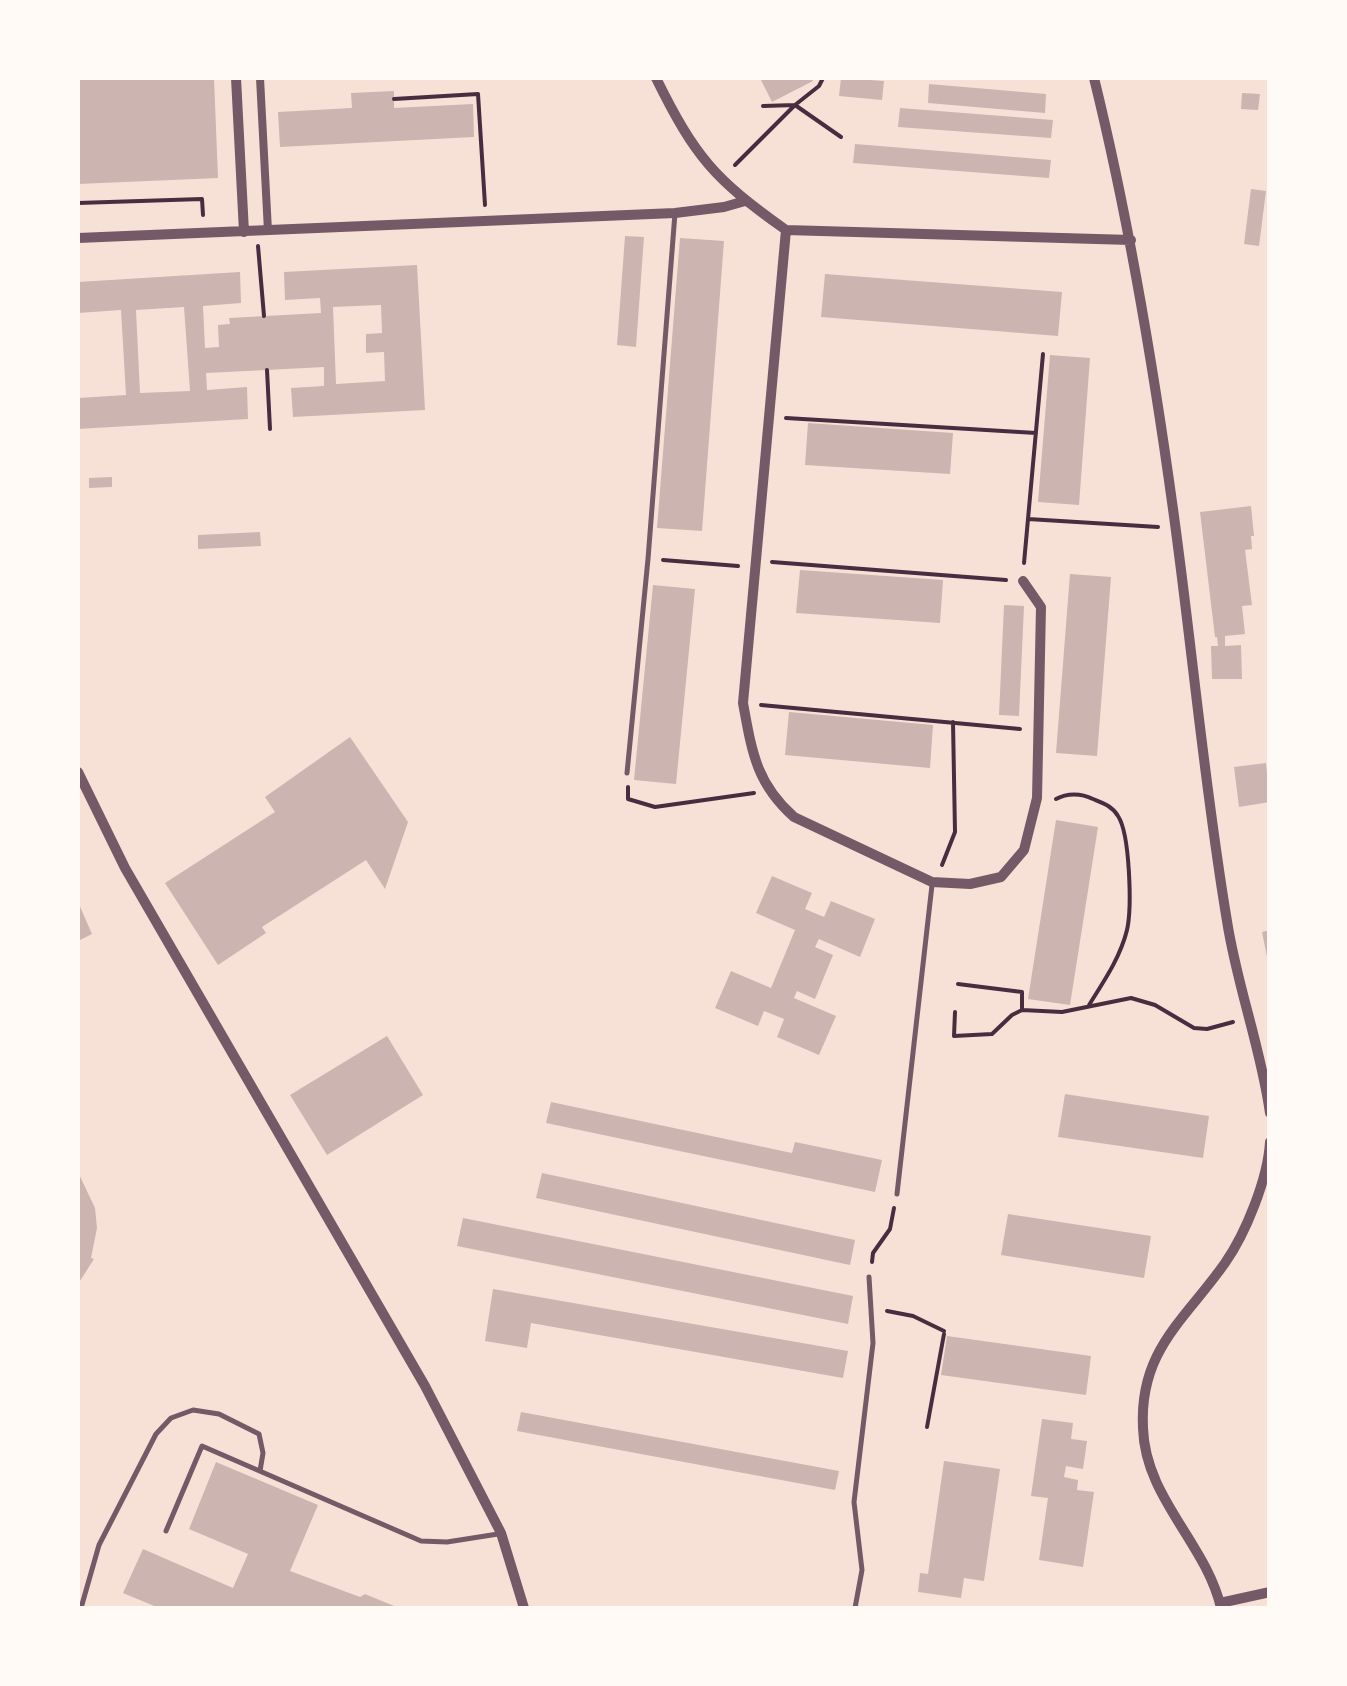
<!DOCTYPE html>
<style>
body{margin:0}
#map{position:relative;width:1347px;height:1686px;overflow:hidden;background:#f7e1d7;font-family:Georgia,serif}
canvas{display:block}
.frame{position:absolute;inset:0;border:80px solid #fffaf5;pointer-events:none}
</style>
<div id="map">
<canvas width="1347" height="1686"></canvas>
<div class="frame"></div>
</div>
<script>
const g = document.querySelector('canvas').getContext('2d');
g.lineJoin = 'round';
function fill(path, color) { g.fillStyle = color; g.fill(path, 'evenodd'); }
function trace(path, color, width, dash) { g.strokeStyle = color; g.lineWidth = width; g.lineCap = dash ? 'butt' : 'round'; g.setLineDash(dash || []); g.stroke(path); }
const building = new Path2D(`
 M78 78H214L218 178 78 184Z
 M760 78H811L813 81 772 102Z
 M841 78 884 81 882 100 839 96Z
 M929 84 1046 94 1045 113 928 103Z
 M394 91V108L473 104 474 137 280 147 278 112 352 108 351 93Z
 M1242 93 1260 94 1258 110 1241 109Z
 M900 108 1053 120 1051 138 898 127Z
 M855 144 1051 160 1049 178 853 163Z
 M1251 189 1266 191 1259 246 1244 244Z
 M625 236 644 237 636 347 617 345Z
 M680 238 724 241 702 531 657 528Z
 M417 265 425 410 293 417 291 388 324 386V367L267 370 206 373 207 390 247 387 248 419 78 429V398L126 395 121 310 78 313V282L240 272 241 303 203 306 205 348 219 347 218 325 230 324 229 318 321 313 320 298 285 300 284 272ZM381 305 382 333 366 334V353L384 352 385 381 336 384 333 307ZM184 307 190 391 140 393 136 310Z
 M825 274 1062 292 1058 336 821 317Z
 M1050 355 1090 358 1079 505 1038 502Z
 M808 423 953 433 950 474 805 465Z
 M112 477V487L89 488V478Z
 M1251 506 1254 536H1251L1252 549 1245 550 1252 605 1242 606 1245 634 1225 636V646L1241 645 1242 679H1212L1211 646H1218L1217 637H1215L1200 512Z
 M260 532 261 546 198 549V535Z
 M800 570 943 580 940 623 796 613Z
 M1070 574 1111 577 1097 756 1056 753Z
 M653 585 695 589 676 784 634 780Z
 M1004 605 1024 606 1019 716 999 715Z
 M789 712 933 725 930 768 785 755Z
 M350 737 408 822 385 889 366 860 262 927 266 933 218 965 165 883 275 812 265 797Z
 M1266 763 1270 802 1239 807 1234 767Z
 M1056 820 1098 827 1070 1005 1028 999Z
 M772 876 812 893 805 909 824 917 831 901 875 919 860 957 819 939 815 947 833 955 815 999 797 991 794 998 836 1016 819 1055 777 1037 784 1019 764 1011 758 1026 715 1008 731 971 771 988 795 930 756 913Z
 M78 902 92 934 78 941Z
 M1270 930V961L1268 962 1262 932Z
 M387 1036 423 1095 327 1155 290 1095Z
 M1065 1094 1209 1116 1203 1158 1058 1137Z
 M551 1102 792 1153 795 1142 882 1160 875 1192 546 1123Z
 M78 1172 95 1208 97 1228 91 1258 94 1259 78 1284Z
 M542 1173 855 1240 850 1265 536 1198Z
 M1008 1214 1151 1236 1144 1278 1001 1255Z
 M463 1218 853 1296 848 1324 457 1246Z
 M493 1289 848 1351 843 1378 531 1323 527 1348 485 1341Z
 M947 1336 1091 1356 1086 1395 941 1375Z
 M521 1412 839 1471 835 1490 517 1431Z
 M1042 1419 1073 1423 1071 1439 1087 1441 1083 1469 1066 1466 1064 1477 1078 1480 1077 1490 1094 1492 1083 1567 1039 1560 1048 1498 1031 1496Z
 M944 1461 1000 1469 984 1581 964 1578 961 1598 918 1592 920 1573 928 1574Z
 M216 1462 318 1505 290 1571 360 1597 365 1594 399 1608H159L123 1593 143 1549 233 1588 248 1554 189 1529Z`);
const path = new Path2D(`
 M394 99 478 94 485 205
 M763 106 795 105 841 137
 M735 165 795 105 819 86 823 78
 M78 203 202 199 203 215
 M258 246 264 316
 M267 370 270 429
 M786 418 1036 433
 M1028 519 1158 527
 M663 560 738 566
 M772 562 1006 580
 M1024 563 1043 354
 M761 705 1020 729
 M628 787V799L655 807 754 793
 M1056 799C1067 793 1081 793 1093 799 1103 803 1112 806 1118 816 1130 834 1132 908 1127 930 1120 958 1104 981 1089 1005
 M942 865 955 832 953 722
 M958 984 1022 992V1010
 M955 1012 954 1036 992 1034 1012 1015 1022 1010 1062 1012 1131 998 1155 1005 1194 1028 1207 1029 1233 1022
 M872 1262 873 1253 890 1229 894 1208
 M887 1311 913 1316 944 1331
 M927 1427 944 1334`);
const service = new Path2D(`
 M627 773 648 559 675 213
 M897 1194 932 885
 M166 1531 202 1446 421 1541 447 1542 498 1534
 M81 1608 99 1545 156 1434 171 1418 193 1410 219 1414 259 1434 263 1453 260 1471
 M855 1608 862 1570 854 1502 873 1343 869 1277`);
const pedestrian = new Path2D(`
 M260 78 268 231`);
const minor = new Path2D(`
 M236 78 244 232
 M656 78C695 157 714 179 786 230L1131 240
 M1094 78C1129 220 1153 364 1173 509 1192 646 1204 784 1227 921 1237 986 1261 1048 1270 1113
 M786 230 743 703C752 752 756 783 794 817L932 882 970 884 1001 877 1024 850 1037 798 1041 607 1023 581
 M78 238 675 213 724 207 745 201
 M78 772 125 868 425 1386 501 1533 524 1608
 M1220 1603 1270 1592
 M1221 1608C1206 1543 1145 1498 1143 1428 1139 1350 1185 1320 1225 1263 1246 1233 1268 1178 1270 1142`);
fill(building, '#ccb4b1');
trace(path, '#4a2c40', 4);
trace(service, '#755966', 5);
trace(pedestrian, '#755966', 8);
trace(minor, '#755966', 10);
</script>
